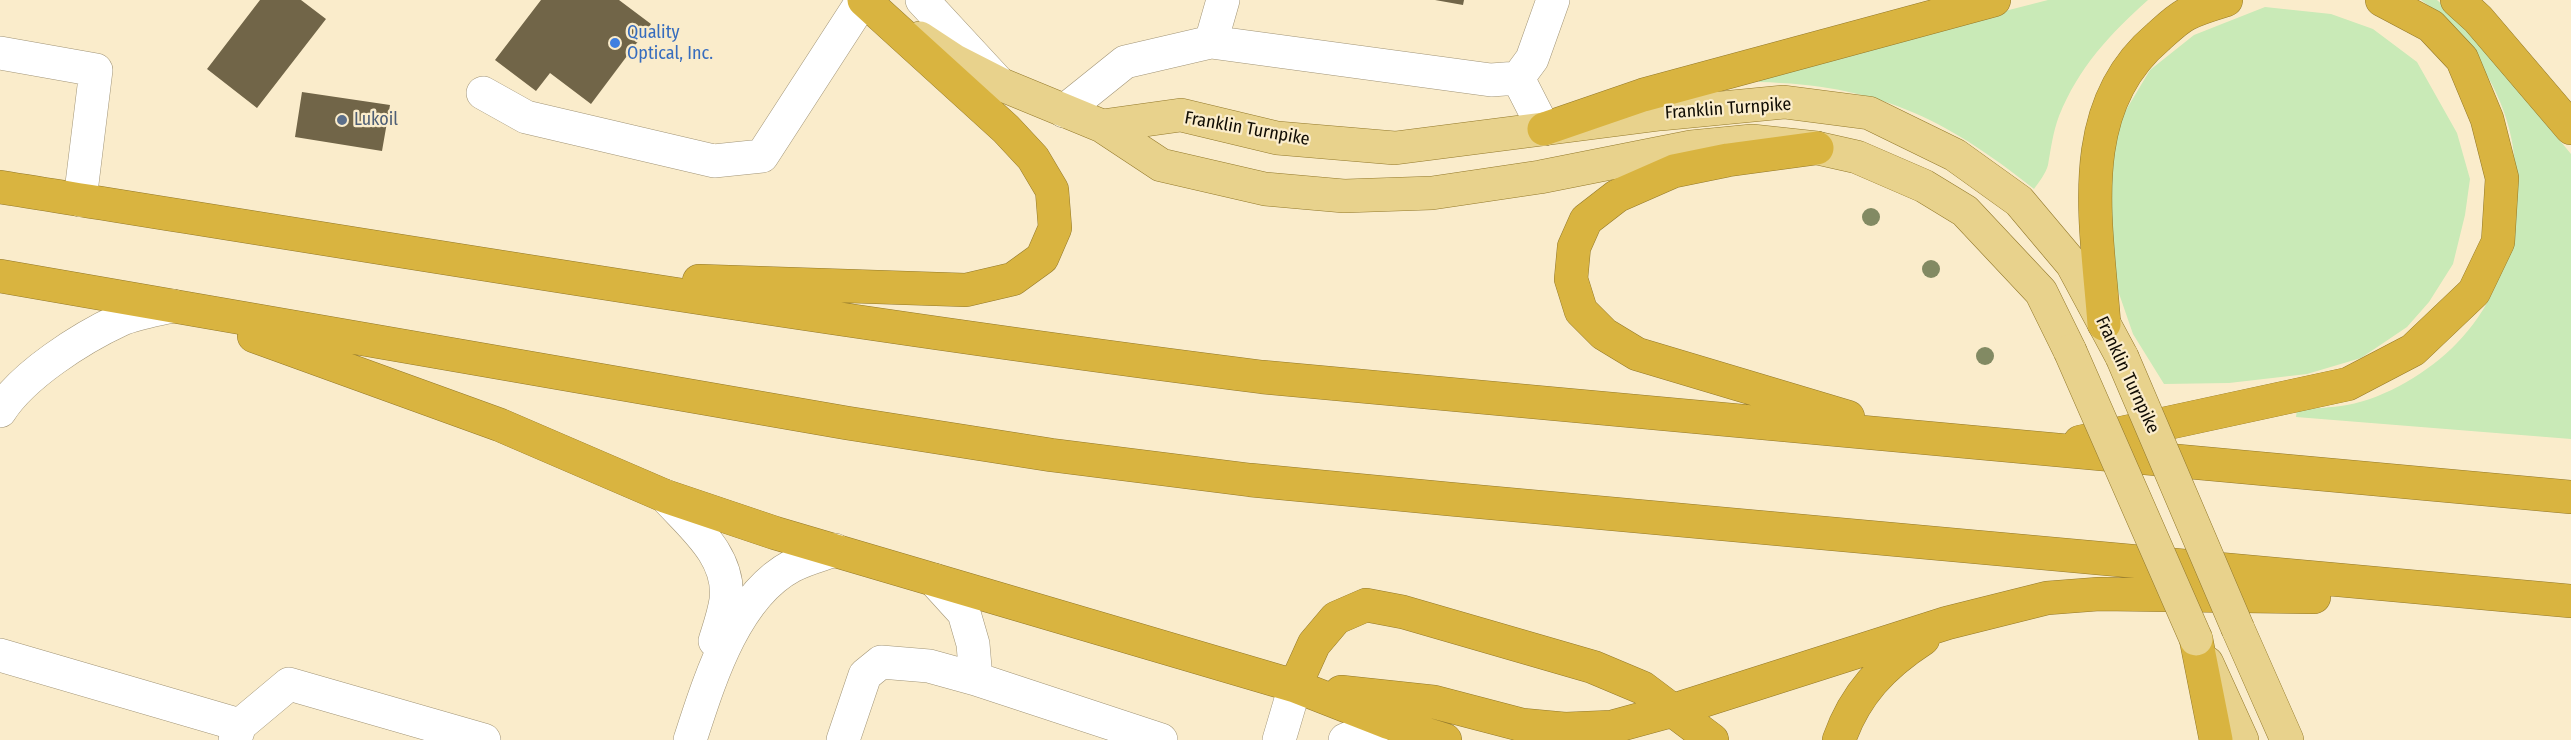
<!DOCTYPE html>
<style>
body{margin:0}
canvas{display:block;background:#faeccb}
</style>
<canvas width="2571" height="740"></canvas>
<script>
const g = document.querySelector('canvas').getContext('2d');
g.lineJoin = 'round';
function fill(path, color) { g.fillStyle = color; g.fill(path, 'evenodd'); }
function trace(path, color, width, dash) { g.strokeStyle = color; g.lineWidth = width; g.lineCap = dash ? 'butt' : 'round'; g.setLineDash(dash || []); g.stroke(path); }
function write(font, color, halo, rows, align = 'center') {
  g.font = font + ' "Fira Sans Condensed",sans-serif'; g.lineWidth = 4.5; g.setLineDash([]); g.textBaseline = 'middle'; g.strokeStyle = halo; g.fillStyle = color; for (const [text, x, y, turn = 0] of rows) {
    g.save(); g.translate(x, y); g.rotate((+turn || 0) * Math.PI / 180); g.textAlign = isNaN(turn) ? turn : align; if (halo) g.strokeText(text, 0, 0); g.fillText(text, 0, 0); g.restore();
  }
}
const green = new Path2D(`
 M2048 0H2148C2109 35 2079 67 2059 116 2053 132 2051 148 2048 165 2046 173 2039 182 2034 189 1944 117 1876 85 1759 82V74Z
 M2421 0H2437L2462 22 2571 154V439L2296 417 2297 410C2313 408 2331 408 2347 405 2386 398 2429 372 2457 343 2471 329 2487 306 2495 287 2501 272 2501 253 2504 237 2508 219 2515 198 2515 179 2518 111 2474 39 2421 0Z
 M2265 7 2331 14 2373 29 2417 62 2457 133 2470 179 2465 215 2453 264 2429 302 2407 327 2361 358 2307 374 2229 383 2164 384 2133 334 2115 282 2107 178 2120 120 2150 70 2194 35Z`);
const building = new Path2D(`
 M260 0H301L326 19 257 108 207 69Z
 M541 0H619L651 24 591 104 550 73 536 91 495 60Z
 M1435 0H1464L1463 5Z
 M302 92 390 105 382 151 295 137Z`);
const minor = new Path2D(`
 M922 0 997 81
 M1211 42 1223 0
 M0 53 96 70 80 200
 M1518 78 1544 129
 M483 93 526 117 714 161 762 156 863 0
 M1064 111 1125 62 1211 42 1491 80 1518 78 1532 59 1553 0
 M0 411C23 375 81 338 120 320 136 313 156 310 173 306
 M665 496C692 526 731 556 726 600 724 614 719 628 715 641
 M934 580 964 613 973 644 976 679
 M0 655 240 725
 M235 740 240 725 289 684 484 740
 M690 740C709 682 734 597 792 566 805 559 821 555 835 550
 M843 740 865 675 881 662 929 666 976 679 1161 740
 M1279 740 1295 686
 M1345 740 1387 722`);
const major = new Path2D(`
 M920 38 955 61 1000 84 1102 126 1161 165 1265 189 1344 196 1432 193 1540 177 1691 147 1752 141 1817 148 1857 157 1924 186 1965 211 2041 292 2070 351
 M1102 126 1181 115 1277 138 1395 148 1660 114 1784 102 1869 113 1955 155 2019 201 2072 264 2122 357
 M2238 629 2287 740
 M2207 663 2242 740`);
const highway = new Path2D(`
 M2457 0 2478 19 2571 128
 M1544 129 1643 95 1994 0
 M1817 148 1728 160 1674 171 1617 196 1586 220 1574 247 1571 279 1581 311 1604 334 1637 354 1848 417
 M0 187C420 254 840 324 1262 377L2571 497
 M0 276 847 423 1051 455 1250 480 1449 499 2571 601
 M699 281 966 290 1013 279 1042 258 1055 228 1052 190 1033 158 1006 129 864 0
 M2104 324C2097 225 2072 109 2158 37 2167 29 2177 19 2187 14 2199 8 2213 4 2226 0
 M254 336 500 425 665 496 775 533 1295 686 1387 722 1445 740
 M2080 442 2348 384 2413 350 2474 292 2498 242 2502 178 2487 119 2462 59 2431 26 2382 0
 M2196 639 2216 740
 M1295 686 1314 644 1336 618 1366 605 1403 612 1593 667 1643 688 1712 740
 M1341 692 1434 702 1522 725 1565 729 1612 727 1674 710 1947 623 2047 598 2099 594 2314 597
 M1839 740C1855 694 1883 665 1923 639`);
const majorBridge = new Path2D(`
 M2070 351 2196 639
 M2122 357 2238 629`);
const trees = [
 [1871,217],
 [1931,269],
 [1985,356]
];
const markers = [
 [615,43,6,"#3f7fe0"],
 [342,120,6,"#5c6f8a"]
];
const shopNames = [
 ["Quality",627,33],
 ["Optical, Inc.",627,54]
];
const streetNames = [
 ["Franklin Turnpike",1728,109,-4],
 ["Franklin Turnpike",1247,129,10],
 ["Franklin Turnpike",2127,375,65]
];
const serviceNames = [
 ["Lukoil",354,120]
];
fill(green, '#c9eab7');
fill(building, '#716548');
trace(minor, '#a19476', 34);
trace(major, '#93792b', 34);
trace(highway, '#93792b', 34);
trace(minor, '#fff', 33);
trace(major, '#e8d28c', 33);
trace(highway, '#d9b440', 33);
trace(majorBridge, '#93792b', 34, []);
trace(majorBridge, '#e8d28c', 33);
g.fillStyle = '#828a63';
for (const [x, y] of trees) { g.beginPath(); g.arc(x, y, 9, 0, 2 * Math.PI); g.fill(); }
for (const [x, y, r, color] of markers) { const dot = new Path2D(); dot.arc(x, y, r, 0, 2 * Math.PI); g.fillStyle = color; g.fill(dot); trace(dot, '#faeccb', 2); }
write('18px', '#366cbe', '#faeccb', shopNames, 'left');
write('18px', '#100c03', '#faeccb', streetNames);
write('18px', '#4e5e75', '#faeccb', serviceNames, 'left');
</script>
